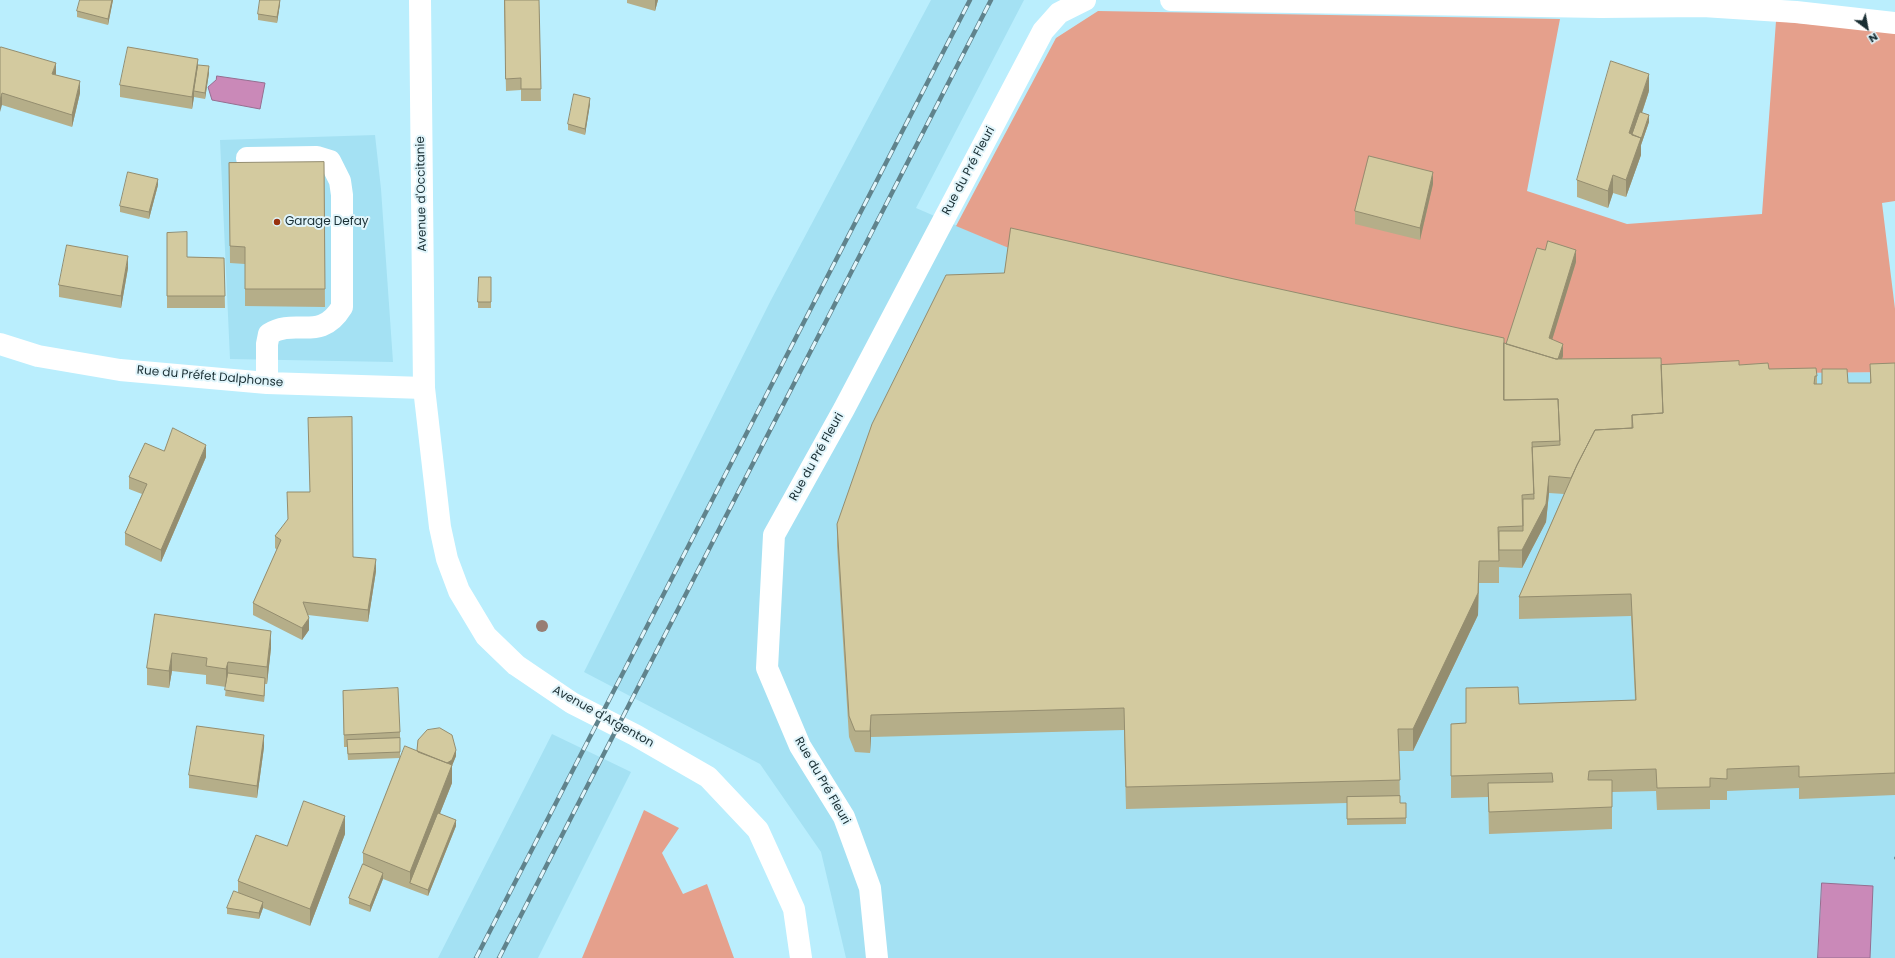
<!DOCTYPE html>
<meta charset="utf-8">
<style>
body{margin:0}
#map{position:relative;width:1895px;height:958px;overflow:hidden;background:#baeefd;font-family:Poppins,sans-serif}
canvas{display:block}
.north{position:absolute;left:1847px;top:8px;width:40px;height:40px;-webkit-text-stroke:3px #e1f5fb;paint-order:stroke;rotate:148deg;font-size:11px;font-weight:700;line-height:16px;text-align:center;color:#192e33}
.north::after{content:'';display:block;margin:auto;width:14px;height:18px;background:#192e33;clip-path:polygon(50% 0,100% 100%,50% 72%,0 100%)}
</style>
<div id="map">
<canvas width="1895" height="958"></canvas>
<div class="north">N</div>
</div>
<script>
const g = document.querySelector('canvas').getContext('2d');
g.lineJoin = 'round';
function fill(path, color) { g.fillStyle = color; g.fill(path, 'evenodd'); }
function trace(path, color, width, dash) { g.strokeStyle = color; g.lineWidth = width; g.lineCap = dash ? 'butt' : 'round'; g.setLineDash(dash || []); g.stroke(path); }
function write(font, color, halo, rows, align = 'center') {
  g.font = font + ' Poppins,sans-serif'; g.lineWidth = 4; g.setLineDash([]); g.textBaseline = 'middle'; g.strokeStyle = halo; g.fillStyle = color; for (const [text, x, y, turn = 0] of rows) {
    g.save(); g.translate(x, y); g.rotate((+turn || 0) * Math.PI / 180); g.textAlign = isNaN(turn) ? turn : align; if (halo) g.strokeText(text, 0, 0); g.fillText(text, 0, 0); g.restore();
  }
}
const built = new Path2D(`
 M931 0H1024L916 208 1011 249 1661 375 1895 372V958H846L821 852 760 764 584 672 771 300Z
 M375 135 381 189 393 362 230 359 220 140Z
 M552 734 631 772 538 958H438Z`);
const green = new Path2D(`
 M1098 11 1560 19 1527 191 1627 224 1762 214 1776 21 1895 32V201L1882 203 1895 309V372L1595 375 1011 249 956 226 1056 38Z
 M644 810 679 828 662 853 683 894 707 884 734 958H582Z`);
const water = new Path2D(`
 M217 76 265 83 260 109 212 100 208 87 216 80Z
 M1822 883 1873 886 1870 958H1818Z`);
const path = new Path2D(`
 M1894 858H1895`);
const minor = new Path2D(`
 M1171 0 1601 7 1703 6 1796 12 1895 23
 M247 158 317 157 330 161 340 181 342 195V307C320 343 296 317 269 334L267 344V383
 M0 344 38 356 120 370 267 383 424 388
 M877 958 870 888 844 817 800 746 767 668 774 535 844 409 1043 31 1059 13 1085 0`);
const major = new Path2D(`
 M420 0 424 388 440 527 447 559 459 591 486 636 516 665 572 703 635 735 708 777 758 830 794 909 801 958`);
const rail = new Path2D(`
 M476 958 970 0
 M499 958 991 0`);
const trees = [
 [542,626]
];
const wall = new Path2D(`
 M113 0 108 25 77 17V11Z
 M280 0V4L277 23 258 20V14Z
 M504 0H539L541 101H521V90L506 91Z
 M627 0H658L655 11 627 3Z
 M0 49 56 75 80 93 72 127 2 105Z
 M198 65 209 73 205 99 194 97 192 109 120 97V85Z
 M1649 91 1642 113 1649 122 1641 145V155L1626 197 1613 193 1608 208 1577 197V180Z
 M590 104 585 135 568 130V124Z
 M324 162 325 307 245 306V264L230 263 229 163Z
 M1433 184 1420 240 1355 224V211Z
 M158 185 149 219 120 212V206Z
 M167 233 187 257 224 258 225 308H167Z
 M1576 262 1552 340 1563 356 1562 359 1661 369 1739 365 1817 376V384L1870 383V364L1895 363V795L1799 799V788L1727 791V800H1710V809L1657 810 1656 791 1612 792V829L1489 834 1488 797 1451 798V724L1466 723 1519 704 1635 700 1631 616 1519 619V597L1564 494 1549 493 1546 522 1522 568 1499 567V583H1479L1478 615 1413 751H1399L1400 803H1406V824L1347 825V803L1126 809 1124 730 871 737 870 753 855 752 849 737 837 546V524L1004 273 1506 344Z
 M128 268 121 308 59 297V285Z
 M491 277V308H478V302Z
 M164 451 206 457 161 562 125 545V533L142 494 129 489V477Z
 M275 536 353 557 376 571 368 622 308 615 309 630 302 640 253 615V603L277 550 275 548Z
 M155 614 271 648 267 684H265L264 702 225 696 226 687 206 684V675L172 671 169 688 147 685V668Z
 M343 691 400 732V758L417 751 418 740 456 756 452 765V783L440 813 456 826 428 896 383 879 370 912 349 904V898L363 864V853L400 758 348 760 347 747H344Z
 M264 747 257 798 189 788V775Z
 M345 834 310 926 263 908 259 919 227 914V908L238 892V881L287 846Z`);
const shadedWall = new Path2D(`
 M112 0H113L108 25V19Z
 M280 0V4L277 23V17Z
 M655 0H658L655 11Z
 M198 59V71L194 91V97L192 109V97Z
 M56 63V75L52 74Z
 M209 66V73L205 99V93Z
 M1649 74V91L1631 145 1629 133Z
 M80 81V93L72 127V115Z
 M2 93V105L0 112V100Z
 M590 98V104L585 135V129Z
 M1649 115V122L1641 145V155L1626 197V180Z
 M1433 172V184L1420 240V228Z
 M1613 175V193L1608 208V191Z
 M158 179V185L149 219V212Z
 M1576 250V262L1549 350V338Z
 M128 256V268L121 308V296Z
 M1563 344V356L1556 376V364Z
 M206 445V457L161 562V550Z
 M1549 476V493L1546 522 1522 568V550Z
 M376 559V571L368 622V610Z
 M1479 561 1478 615 1413 751V729Z
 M309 618V630L302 640V628Z
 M271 631V648L267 684V667Z
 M172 653V671L169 688V671Z
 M228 662V679L226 687V669Z
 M265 678V684L264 702V696Z
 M871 715V737L870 753V731Z
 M264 735V747L257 798V786Z
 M456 750V756L452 766 443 765Z
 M452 765V783L412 884 410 883V872Z
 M345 816V834L310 926V909Z
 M456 820V826L428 896V890Z
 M383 873V879L370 912V906Z
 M263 902V908L259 919V913Z`);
const building = new Path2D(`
 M80 0H112L108 19 77 11Z
 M260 0H280L277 17 258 14Z
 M505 0H539L541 89H521V78L506 79Z
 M1 47 56 63 52 74 80 81 72 115 2 93 0 100V49Z
 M128 47 198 59 192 97 120 85Z
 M1611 61 1649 74 1629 133 1641 138 1626 180 1613 175 1608 191 1577 180Z
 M198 65 209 66 205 93 194 91Z
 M574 94 590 98 585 129 568 124Z
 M1640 112 1649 115 1641 139V138L1632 135Z
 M1369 156 1433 172 1420 228 1355 211Z
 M324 162 325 289H245V247L230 246 229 163Z
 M128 172 158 179 149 212 120 206Z
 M1011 228 1234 279 1504 338V400L1558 399 1560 441 1532 442 1534 494 1522 495 1523 526 1498 527 1499 561H1479L1478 593 1413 729H1398L1400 780 1126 787 1124 708 871 715 870 731H855L849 716 837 524 872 424 946 275 1004 273Z
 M187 232V257L224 258 225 296H167V233Z
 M1548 241 1576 250 1549 338 1563 344 1558 359H1556L1506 344 1537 248 1545 250Z
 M67 245 128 256 121 296 59 285Z
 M479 277H491V302H478Z
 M1504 343 1556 359 1661 358 1663 413 1632 415V428L1595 430 1577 465 1571 478 1549 476 1546 504 1522 550H1499V531H1523V499H1534L1532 447 1560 445 1558 399 1504 400Z
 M1739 361V365L1768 363 1769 369 1816 368 1817 376H1815L1814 384H1822V369H1847L1848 383H1871L1870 364 1895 363V773L1799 777V766L1727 769V779L1710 778V787L1657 788 1656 769 1589 771 1588 780H1612V807L1489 812 1488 783 1553 782 1552 773 1451 776V724L1466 723V688L1518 687 1519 704 1636 700 1631 594 1519 597 1577 465 1595 430 1633 428 1632 415 1663 413 1661 365Z
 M352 417 353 557 376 559 368 610 303 602 309 618 302 628 253 603 281 540 275 536 288 519 287 492H310L308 418Z
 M173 428 206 445 161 550 125 533 147 484 129 477 145 443 164 451Z
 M155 614 271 631 267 667 228 662 226 669 206 666 207 658 172 653 169 671 147 668Z
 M228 673 265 678 264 696 225 690Z
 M398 688 400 732 344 735 343 691Z
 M197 726 264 735 257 786 189 775Z
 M440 728 452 735 456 750 452 760 447 763 418 752 417 750 418 740 427 730Z
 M400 738V752L348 754 347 740Z
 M405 746 452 765 410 872 363 853Z
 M1400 796V803H1406V818L1347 819V797Z
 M304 801 345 816 310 909 238 881 256 835 287 846Z
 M438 813 456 820 428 890 410 883Z
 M363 864 383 873 370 906 349 898Z
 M234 891 263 902 259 913 227 908Z`);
const markers = [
 [277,222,4,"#98310e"]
];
const streetNames = [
 ["Rue du Pré Fleuri",969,171,-62],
 ["Avenue d'Occitanie",422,194,-91],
 ["Rue du Préfet Dalphonse",210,377,5],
 ["Rue du Pré Fleuri",817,457,-61],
 ["Avenue d'Argenton",603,717,29],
 ["Rue du Pré Fleuri",822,781,60]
];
const poiNames = [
 ["Garage Defay",285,222]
];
fill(built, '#a4e1f3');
fill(green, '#e5a08c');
fill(water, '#ca89b8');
trace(water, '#956e90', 1);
trace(path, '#6d929c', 2.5, [3, 2]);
trace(minor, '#fff', 22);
trace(major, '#fff', 22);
trace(rail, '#60838c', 4.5);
trace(rail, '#e1f5fb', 3, [9]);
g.fillStyle = '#987e73';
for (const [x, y] of trees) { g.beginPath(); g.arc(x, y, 6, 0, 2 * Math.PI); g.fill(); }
fill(wall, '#b5ae89');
fill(shadedWall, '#948d6f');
fill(building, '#d3ca9f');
trace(building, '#948d6f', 1);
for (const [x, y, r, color] of markers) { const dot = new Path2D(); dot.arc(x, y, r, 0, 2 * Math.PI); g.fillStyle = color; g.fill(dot); trace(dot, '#e1f5fb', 1.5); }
write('12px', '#192e33', '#e1f5fb', streetNames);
write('12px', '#192e33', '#e1f5fb', poiNames, 'left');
</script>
